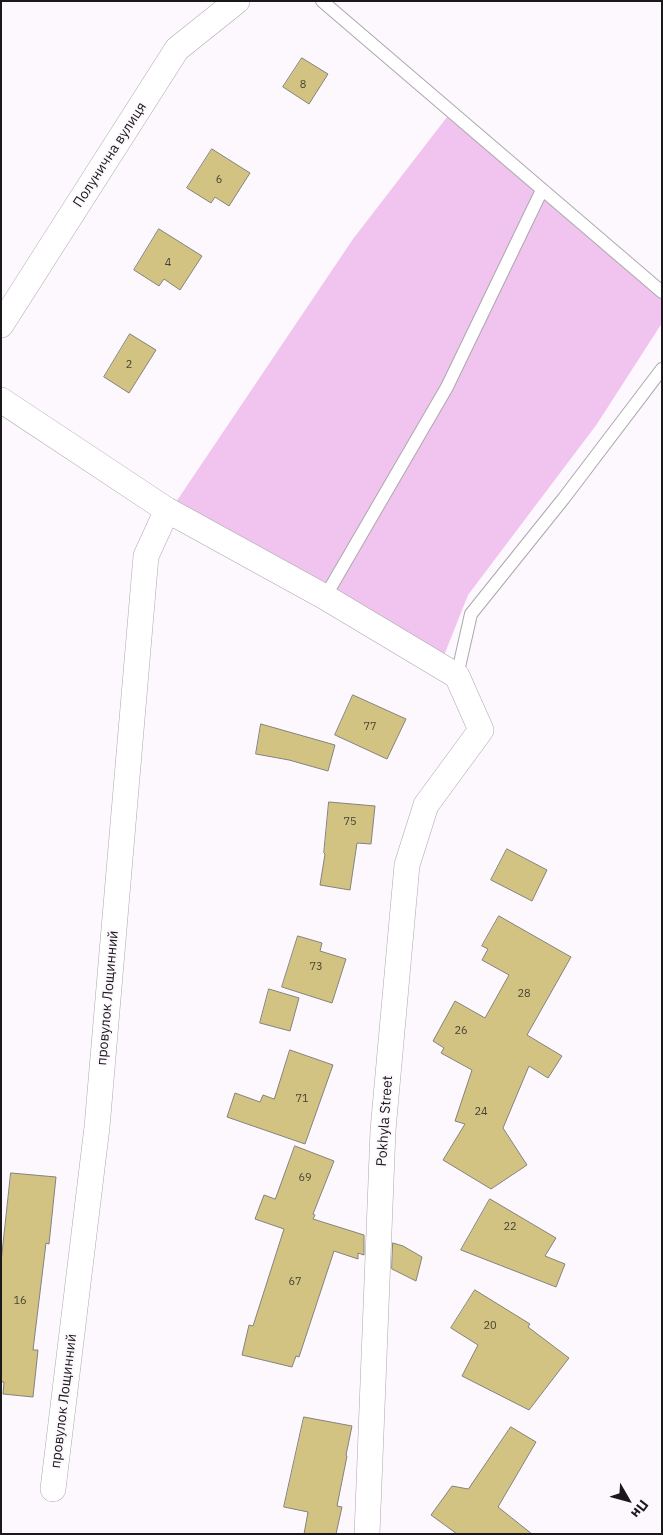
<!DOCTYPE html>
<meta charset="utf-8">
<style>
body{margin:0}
#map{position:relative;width:663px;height:1535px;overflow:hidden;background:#fdf8fd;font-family:"IBM Plex Sans",sans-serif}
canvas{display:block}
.frame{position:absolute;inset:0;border:2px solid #1a181a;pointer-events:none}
.north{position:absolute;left:603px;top:1475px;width:50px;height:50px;-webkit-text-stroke:4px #fdf8fd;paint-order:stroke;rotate:128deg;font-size:14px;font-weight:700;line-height:20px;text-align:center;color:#1a181a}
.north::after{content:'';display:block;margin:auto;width:18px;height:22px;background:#1a181a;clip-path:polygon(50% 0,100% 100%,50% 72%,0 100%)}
</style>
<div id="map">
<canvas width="663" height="1535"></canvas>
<div class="frame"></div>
<div class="north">Пн</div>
</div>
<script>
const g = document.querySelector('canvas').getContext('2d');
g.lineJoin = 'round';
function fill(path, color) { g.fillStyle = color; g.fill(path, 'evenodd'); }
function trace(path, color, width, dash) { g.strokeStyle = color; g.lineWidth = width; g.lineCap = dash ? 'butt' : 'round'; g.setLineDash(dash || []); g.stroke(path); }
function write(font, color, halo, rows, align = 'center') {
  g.font = font + ' "IBM Plex Sans",sans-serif'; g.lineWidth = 4; g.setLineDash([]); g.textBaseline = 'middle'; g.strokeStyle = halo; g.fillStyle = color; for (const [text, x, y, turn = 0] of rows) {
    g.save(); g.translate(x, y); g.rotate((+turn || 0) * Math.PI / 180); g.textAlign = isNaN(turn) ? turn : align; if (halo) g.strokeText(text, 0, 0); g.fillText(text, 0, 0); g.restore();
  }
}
const green = new Path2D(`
 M447 117 662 296V323L597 424 468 595 443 658 174 505 353 239Z`);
const building = new Path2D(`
 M302 58 328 74 309 104 283 87Z
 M212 149 250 173 229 206 215 197 211 203 187 188Z
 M159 229 202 256 180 290 164 279 159 286 134 270Z
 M130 334 156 350 129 393 104 377Z
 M353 695 406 719 387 759 335 735Z
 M261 724 335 745 328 771 289 760 256 754Z
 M329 802 375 806 371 844 357 843 350 890 320 885 325 854 324 853Z
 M507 849 547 870 532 901 491 880Z
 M499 916 571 957 527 1035 562 1056 548 1078 529 1066 503 1128 527 1165 491 1189 443 1160 465 1124 455 1121 472 1070 441 1053 444 1048 433 1041 455 1001 485 1018 509 975 482 960 488 949 482 946Z
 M298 936 322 943 320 951 346 959 332 1003 282 987Z
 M269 989 299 998 290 1031 260 1023Z
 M290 1050 333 1065 305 1144 227 1117 235 1093 260 1102 263 1095 274 1099Z
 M295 1146 334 1161 313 1214 315 1215 313 1219 364 1235V1255L358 1253V1259L334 1251 299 1357 296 1356 292 1367 242 1355 249 1325 253 1326 284 1229 255 1219 264 1195 275 1199Z
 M11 1173 56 1177 49 1244 46 1243 33 1350H38L33 1397 3 1394 4 1382H1V1263Z
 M490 1199 556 1238 545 1256 565 1264 556 1287 461 1250Z
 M393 1243 403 1246 422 1257 416 1281 392 1269Z
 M475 1290 530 1324 528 1327 569 1358 529 1410 462 1376 478 1345 451 1328Z
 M304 1417 352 1426 346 1455 347 1456 337 1506 342 1507 336 1534H304L308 1512 284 1507Z
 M511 1427 536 1442 498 1507 532 1534H457L431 1515 452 1486 468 1489Z`);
const service = new Path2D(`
 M322 1 662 292
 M325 597 447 387 542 190
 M457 676 471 614 564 498 662 369`);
const minor = new Path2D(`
 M1 325 177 49 237 1
 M1 400 167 510 325 597 457 676 481 730 426 805 407 865 383 1130 367 1534
 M53 1489 97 1127 146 556 167 510`);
const numberNames = [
 ["8",303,85],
 ["6",219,180],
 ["4",168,263],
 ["2",129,365],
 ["77",370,727],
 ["75",350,822],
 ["73",316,967],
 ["28",524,994],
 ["26",461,1031],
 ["71",302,1099],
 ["24",481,1112],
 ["69",305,1178],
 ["22",510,1227],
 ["67",295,1282],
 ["16",20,1301],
 ["20",490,1326]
];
const streetNames = [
 ["Полунична вулиця",110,155,-57],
 ["провулок Лощинний",108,998,-85],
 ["Pokhyla Street",385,1121,-86],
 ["провулок Лощинний",64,1401,-83]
];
fill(green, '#f0c4ee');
fill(building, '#d2c383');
trace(building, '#84827d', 1);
trace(service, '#aca7ac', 14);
trace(minor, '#aca7ac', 26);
trace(service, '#fff', 12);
trace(minor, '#fff', 25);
write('11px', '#484334', null, numberNames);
write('14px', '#1a181a', '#fdf8fd', streetNames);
</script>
